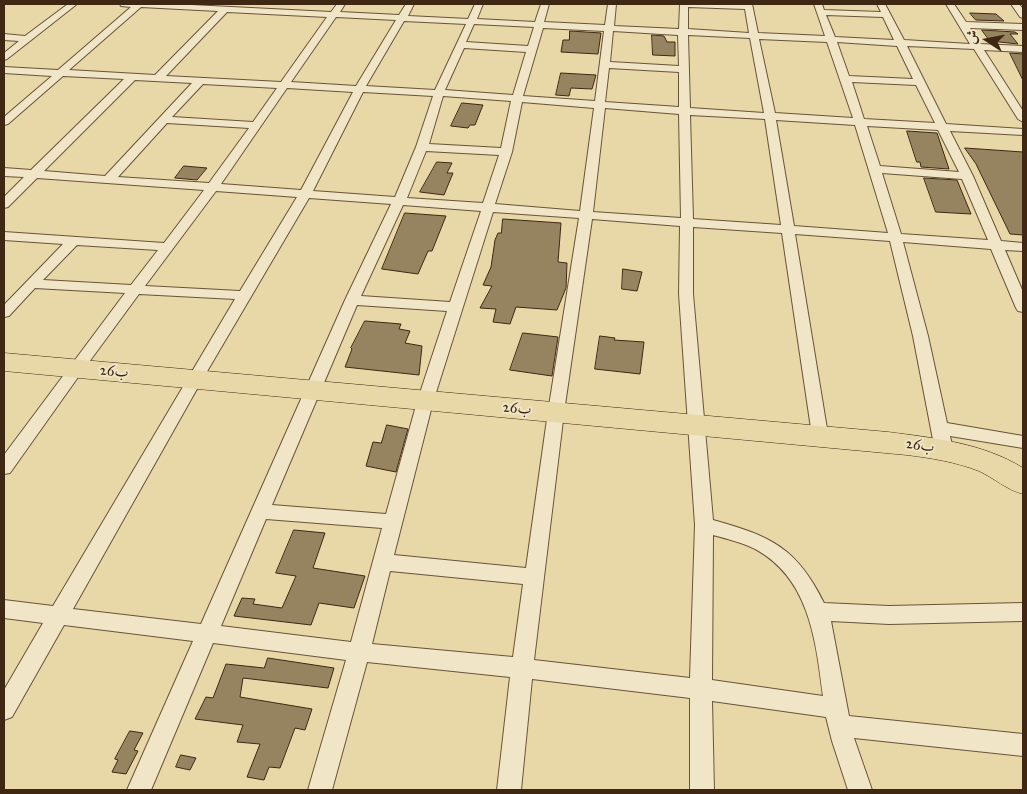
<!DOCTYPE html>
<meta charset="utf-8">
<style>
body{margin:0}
#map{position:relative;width:1027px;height:794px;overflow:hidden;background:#e8d7a7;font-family:"IM FELL Great Primer",Amiri,serif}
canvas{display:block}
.frame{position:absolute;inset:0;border:5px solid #3e2814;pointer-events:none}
.north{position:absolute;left:962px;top:15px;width:50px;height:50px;-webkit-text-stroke:4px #f0e5c6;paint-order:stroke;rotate:281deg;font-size:14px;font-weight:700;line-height:20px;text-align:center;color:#3e2814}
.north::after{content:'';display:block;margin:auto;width:18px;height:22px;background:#3e2814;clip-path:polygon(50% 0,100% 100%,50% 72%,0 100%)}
</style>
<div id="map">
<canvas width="1027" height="794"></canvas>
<div class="frame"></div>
<div class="north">ش</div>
</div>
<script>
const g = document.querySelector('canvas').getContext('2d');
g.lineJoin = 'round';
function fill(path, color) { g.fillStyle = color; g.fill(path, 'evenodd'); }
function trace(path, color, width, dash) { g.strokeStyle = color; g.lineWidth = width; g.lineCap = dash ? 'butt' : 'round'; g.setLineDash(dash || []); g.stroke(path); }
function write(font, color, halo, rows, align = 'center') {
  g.font = font + ' "IM FELL Great Primer",Amiri,serif'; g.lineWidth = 4; g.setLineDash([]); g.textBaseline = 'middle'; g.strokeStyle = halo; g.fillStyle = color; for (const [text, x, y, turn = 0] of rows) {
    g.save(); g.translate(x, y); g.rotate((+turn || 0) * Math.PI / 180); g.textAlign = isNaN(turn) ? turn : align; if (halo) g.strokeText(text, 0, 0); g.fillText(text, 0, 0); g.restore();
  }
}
const building = new Path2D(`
 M970 13 996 14 1004 21 976 20Z
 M982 30 1015 32 1018 34H1010L1018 44 990 41Z
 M570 31 601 33 598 54 561 52 563 40H569Z
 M652 35 664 36 667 42H675V56L653 55Z
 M1010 53 1023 54V80Z
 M561 73 596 75 592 89 571 88 569 96 556 95Z
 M462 103 483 105 475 125H470L468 128 451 126Z
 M907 131 937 133 949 169 921 167 920 162H917Z
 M965 148 1023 152V235L1010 234 976 164Z
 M437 162 452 163 447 173H453L444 195 420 192Z
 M184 166 207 168 197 180 175 178Z
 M924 178 957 180 971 214 936 212Z
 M405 213 446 216 432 251H428L418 274 382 269Z
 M503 219 561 223 558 262 567 263 566 288 557 310 516 307 510 324 493 322 496 309 480 308 492 286 483 285 491 267 495 240 498 233H501Z
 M623 269 642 272 637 291 622 289Z
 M365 321 401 324 399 329 410 331 405 343 422 346 419 375 345 367 352 349 351 348Z
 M523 333 558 337 552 376 510 370Z
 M600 336 615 338 614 340 644 342 640 374 595 369Z
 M387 425 408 429 396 472 366 466 373 442 381 443Z
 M294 530 325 533 313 568 365 576 354 608 319 603 311 625 234 616 242 598 255 599 253 604 282 608 296 576 276 573Z
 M268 658 334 668 328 688 243 678 240 697 312 709 305 730 295 728 280 768 269 767 264 780 247 777 260 744 237 742 243 725 195 719 206 697 213 698 226 664 264 668Z
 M130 731 143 733 134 750 138 751 126 774 112 772 118 760 115 759Z
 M181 755 196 758 190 770 176 767Z`);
const street = new Path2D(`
 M68 4H77L7 59 4 60V53L19 41 4 40V34L25 36Z
 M120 4H171L331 12 337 4H345L340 12 399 15 406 4H414L408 16 468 19 475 4H483L477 19 535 22 541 4H549L544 22 605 25 608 4H616L614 26 679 29 680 4H752L758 33 825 36 814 4H822L824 10 881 12 877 4H885L904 40 970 44 946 4H954L966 22 1023 24V30L970 28 980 44 1023 46V52L984 50 1023 111V122L1018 119 974 49 907 46 946 124 1023 129V135L950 131 973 176 1001 241 1023 243V251L1005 250 1023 292V312L1018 311 1016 308 991 249 903 242 928 336 947 423 1023 436V448L950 436 953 450 950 454 944 456 938 454 935 450 913 336 890 241 795 234 828 435 826 439 820 441 814 439 812 435 782 233 693 227V294L713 520C771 536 797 548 824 603L889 606 1023 603V621L889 624 831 621 849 716 1023 734V756L854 738 872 790H848L832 741 826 717 712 701 714 790H690V698L532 679 521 790H497L510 677 367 662 332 790H308L346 660 213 643 151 790H127L193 641 64 625 12 717 4 720V690L43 623 4 618V600L53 606 235 299 139 294 81 373 10 473 4 474V455L125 293 35 288 9 316 4 317V305L63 244 4 240V232L164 243 204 190 37 178 8 207 4 208V197L24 177 4 176V168L31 170 124 79 63 76 8 124 4 125V117L52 76 4 73V67L58 70 131 7 121 6ZM141 7 218 11 155 75 69 70ZM688 7 745 9 749 33 688 29ZM227 12 327 17 281 82 166 76ZM826 15 883 17 894 40 835 37ZM336 17 396 20 356 86 291 82ZM404 21 466 24 435 90 366 86ZM474 24 534 27 528 46 466 42ZM543 28 604 31 595 101 523 96ZM613 31 678 35 679 66 610 62ZM688 35 750 38 764 113 690 108ZM759 39 827 42 853 118 775 113ZM837 42 897 46 913 79 849 76ZM464 48 526 52 513 95 445 90ZM609 68 679 72V107L605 102ZM135 80 192 83 105 176 44 171ZM852 82 916 85 935 123 864 119ZM203 84 277 88 253 122 172 117ZM287 88 353 92 301 190 221 184ZM363 92 433 96 416 147 395 197 313 191ZM443 96 511 101 501 148 429 144ZM522 102 594 108 580 211 495 204 512 152ZM605 108 679 114 681 218 593 212ZM690 115 765 119 781 225 693 219ZM776 120 855 125 888 233 794 226ZM167 123 249 128 209 183 118 177ZM867 126 938 130 959 172 880 166ZM426 151 499 155 483 203 407 198ZM882 173 962 179 988 240 901 234ZM216 191 297 197 240 291 145 286ZM309 198 391 204 345 300 201 624 73 609 202 380ZM403 205 481 211 450 302 361 296ZM493 212 579 218 548 412 526 568 394 555 433 402ZM592 219 680 226 679 294 695 525 690 678 534 660 564 412ZM77 245 158 250 131 285 43 280ZM357 305 447 311 417 402 386 514 272 505ZM266 519 382 528 351 642 221 626ZM713 535C728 539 744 543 757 550 810 580 816 642 823 696L712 680ZM390 571 523 584 513 657 372 644Z
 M1011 4H1019L1023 9V18L1020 17Z`);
const highway = new Path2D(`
 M4 353 888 432C934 438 983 443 1023 468V494C1007 490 994 478 979 471 956 462 931 458 907 455L4 371Z`);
const streetNames = [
 ["26ب",114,372,5],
 ["26ب",517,409,5],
 ["26ب",920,446,8]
];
fill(building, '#968360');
trace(building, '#3e2814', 1);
trace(street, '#685439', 2);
trace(highway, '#3e2814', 1);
fill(street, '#f0e5c6');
fill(highway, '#e8d7a7');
write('15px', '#3e2814', '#f0e5c6', streetNames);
</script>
